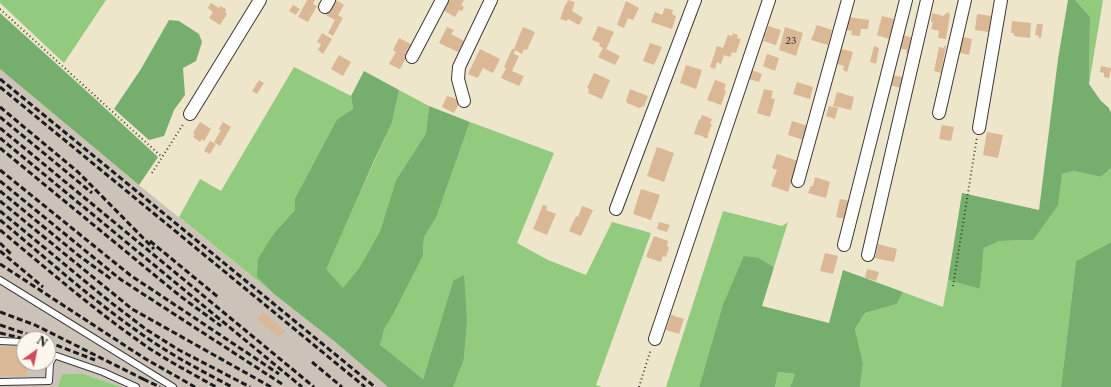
<!DOCTYPE html>
<style>
body{margin:0}
#map{position:relative;width:1111px;height:387px;overflow:hidden;background:#eee6ca;font-family:"Libre Caslon Text",serif}
canvas{display:block}
.north{position:absolute;left:16px;top:331px;width:40px;height:40px;box-sizing:border-box;background:#fbf7ec;border:1px solid #a29f99;border-radius:50%;rotate:33deg;font-size:11px;font-weight:700;line-height:16px;text-align:center;color:#1c1c1c}
.north::after{content:'';display:block;margin:auto;width:14px;height:18px;background:#d1495b;clip-path:polygon(50% 0,100% 100%,50% 72%,0 100%)}
</style>
<div id="map">
<canvas width="1111" height="387"></canvas>
<div class="north">N</div>
</div>
<script>
const g = document.querySelector('canvas').getContext('2d');
g.lineJoin = 'round';
function fill(path, color) { g.fillStyle = color; g.fill(path, 'evenodd'); }
function trace(path, color, width, dash) { g.strokeStyle = color; g.lineWidth = width; g.lineCap = dash ? 'butt' : 'round'; g.setLineDash(dash || []); g.stroke(path); }
function write(font, color, halo, rows, align = 'center') {
  g.font = font + ' "Libre Caslon Text",serif'; g.lineWidth = 3.5; g.setLineDash([]); g.textBaseline = 'middle'; g.strokeStyle = halo; g.fillStyle = color; for (const [text, x, y, turn = 0] of rows) {
    g.save(); g.translate(x, y); g.rotate((+turn || 0) * Math.PI / 180); g.textAlign = isNaN(turn) ? turn : align; if (halo) g.strokeText(text, 0, 0); g.fillText(text, 0, 0); g.restore();
  }
}
const industrial = new Path2D(`
 M0 69 139 185 274 294 334 341 388 387H121L84 374H62L58 387H0ZM24 339H48V363H24Z`);
const green = new Path2D(`
 M0 0H106L64 63 0 3Z
 M1075 0H1103L1089 84 1090 17Z
 M294 67 351 96 353 109 337 119 295 198V210L274 233 257 277 274 294 179 217 200 179 221 191Z
 M399 90 429 106 426 133 396 180 380 231 359 268 343 289 325 269 392 123Z
 M470 122 554 153 517 243 548 260 586 275 612 222 651 233 596 385 602 387H452L464 359 467 323 453 281 423 379 380 346 383 329 394 313 423 256 424 237 436 218Z
 M1111 168V242L1076 261 1061 387H860L863 363 855 329 865 313 897 304 903 292 943 307 948 280 980 289 984 248 1000 241 1033 240 1062 174 1074 171 1101 177Z
 M723 211 782 226 788 222 774 267 759 258 722 307 699 387H666Z
 M778 372 795 374 790 387H775Z
 M62 374H84L121 387H58Z`);
const forest = new Path2D(`
 M1068 0H1075L1090 17 1089 84 1101 101 1109 108 1111 113V168L1101 177 1074 171 1062 174 1058 205 1033 240 1000 241 984 248 980 289 948 280 962 193 1039 210 1058 59Z
 M0 13 81 86 158 157 139 185 0 69Z
 M169 20 179 21 199 34 202 42 196 61 183 68 185 95 174 110 164 136 149 140 114 109 141 69Z
 M364 71 399 90 392 123 374 161 326 269 343 288 359 268 380 231 396 180 426 133 429 106 470 122 436 218 424 237 423 256 394 313 384 329 380 345 423 379 453 281 464 275 467 323 464 359 453 387H388L334 341 274 294 257 277 258 259 274 233 295 210V198L337 119 353 109 351 96Z
 M1111 242V387H1061L1076 261Z
 M744 256 759 258 774 267 762 306 829 323 843 270 903 292 897 304 865 313 855 329 863 363 860 387H790L795 374 778 372 775 387H699L722 307Z`);
const building = new Path2D(`
 M307 0H315L313 4 317 6 308 22 298 17Z
 M333 0H336L344 5 338 15 343 18 333 36 328 33 335 20 326 15Z
 M449 0H464L461 5 464 7 462 11 459 10 455 17 443 10Z
 M568 0 575 2 572 11 583 18 579 25 568 19 567 21 560 19 565 5H566Z
 M626 1 639 8 633 20 628 18 624 28 617 25Z
 M211 3 219 8 220 6 226 9 225 12 227 14 220 25 209 18 213 12 208 8Z
 M293 5 300 9 296 15 289 11Z
 M665 8 673 10 672 14 676 16 672 29 651 22 655 12 662 15Z
 M932 13 943 16 948 12 950 15 946 39 938 38 939 31 931 29 933 22H931Z
 M977 14 992 16 991 23H993L992 30H990L989 32 975 30Z
 M882 16 894 19 889 39 877 35Z
 M848 17 869 20 868 29H861L860 36 851 35 852 31 846 30Z
 M1012 21 1031 23 1030 38 1014 36V33H1011Z
 M1037 24H1043L1041 38H1038L1039 36 1035 35Z
 M817 25 832 30 828 45 811 40Z
 M598 26 614 32 606 49 620 56 615 65 598 57 603 48 599 46 600 43 592 40Z
 M768 26 781 30 776 45 763 41 765 37 761 36 763 32 766 33Z
 M447 27 454 30 451 34 464 41 458 52 439 43Z
 M523 27 535 32 527 50 524 49 522 54 515 50 514 54 519 56 512 71 524 76 519 86 501 78 506 68 504 67 512 49H514Z
 M785 27 803 33 796 56 779 50Z
 M322 33 332 39 323 54 318 50 321 44 317 42Z
 M733 33 738 35 737 38 741 39 736 53 732 52 730 57 724 55 721 64 717 62 715 69 710 67 717 46 723 48 728 35 732 36Z
 M901 35 915 38 912 55 906 53 907 50 898 48Z
 M959 36 972 39 969 55 956 52Z
 M399 38 413 45 400 69 389 64 396 52 393 50Z
 M650 43 662 47 654 65 643 61Z
 M874 46 879 48 876 64 870 62Z
 M944 46H946L941 73 934 71 939 47 944 48Z
 M838 48 853 52 847 72 843 70 844 66 834 63Z
 M480 49 500 59 493 73 483 68 478 78 468 74Z
 M767 54 779 58 775 71 763 66Z
 M339 55 351 62 343 76 331 69Z
 M686 65 702 70 696 89 680 83Z
 M1101 66 1111 68 1109 78 1104 77V73L1100 72Z
 M752 70 762 74 759 82 749 79Z
 M594 73 610 80 602 99 588 93 589 89 587 88Z
 M892 75 907 78 900 88 890 85Z
 M259 80 264 83 257 94 252 91Z
 M715 80 726 84 724 90 726 91 721 105 707 100Z
 M797 82 813 87 810 99 793 94Z
 M630 89 648 96 644 106 639 108 627 103 626 101Z
 M764 89 773 91 771 98 775 99 770 117 757 113Z
 M837 92 854 97 851 110 833 106Z
 M447 96 454 98 460 102 454 113 442 107Z
 M829 106 838 108 835 119 826 116Z
 M702 115 712 119 710 124H712L708 134V138H705L702 136 694 134 699 119 700 120Z
 M792 121 811 127 807 141 788 135Z
 M200 122 211 129 204 141 202 139 200 142 193 137 195 134 193 133Z
 M223 122 231 127 220 146 214 142 221 130 219 129Z
 M942 125 954 127 951 141 939 139Z
 M987 132 1003 135 998 158 983 155Z
 M210 141 216 144 210 154 204 151Z
 M657 147 674 153 664 182 647 176Z
 M777 154 798 161 788 192 771 186 777 170 772 168Z
 M815 177 830 182 826 198 808 193 811 186H813Z
 M641 189 660 195 651 220 633 214Z
 M840 199 850 201 846 219 836 217Z
 M543 205 547 206 546 210 556 214 547 235 533 229Z
 M582 206 593 210 581 236 569 231 576 216 578 217Z
 M659 222 670 225 667 232 657 229Z
 M654 236 668 241 667 246 669 247 666 257 663 256 661 262 646 257Z
 M878 244 897 249 894 262 875 258Z
 M825 253 838 256 833 274 820 271Z
 M867 269 879 272 876 281 865 278Z
 M263 312 285 331 279 337 257 319Z
 M671 315 684 319 679 334 666 330Z
 M24 346V363H26L27 376H0V347Z`);
const path = new Path2D(`
 M0 9 162 157
 M152 173 184 123
 M953 286 977 137
 M639 387 651 349`);
const lane = new Path2D(`
 M0 280 173 387
 M0 341 24 342
 M48 353 103 372 136 387
 M0 382 49 381 50 363 54 356`);
const street = new Path2D(`
 M325 7 329 0
 M412 57 442 0
 M464 101 458 79 459 67 491 0
 M939 113 965 0
 M190 114 260 0
 M979 128 1001 0
 M798 181 848 0
 M616 209 695 0
 M844 245 906 0
 M868 255 927 0
 M655 339 769 0`);
const rail = new Path2D(`
 M0 79 375 387
 M0 87 365 387
 M0 107 78 172 154 249
 M0 117 92 193
 M0 128 314 387
 M0 138 302 387
 M0 148 180 296 221 326
 M0 170 130 275 279 374
 M0 181 120 279 282 384
 M0 191 78 255 111 279
 M0 201 132 309 271 387
 M0 211 109 301 147 330 179 350 250 387
 M0 220C46 258 91 299 140 333 169 354 200 370 232 387
 M0 230C47 269 93 309 143 344 166 360 191 373 216 387
 M150 241 218 297
 M0 243 12 255
 M0 251 43 287
 M0 264 144 358 195 387
 M0 312 35 325 147 381
 M0 325 41 339
 M0 333 25 339
 M48 342 95 360
 M312 362 342 387
 M143 379 160 387`);
const numberNames = [
 ["23",791,41]
];
fill(industrial, '#cbc3b8');
fill(green, '#92ca7e');
fill(forest, '#75ae6d');
fill(building, '#dab795');
trace(lane, '#3c3a36', 8);
trace(street, '#3c3a36', 14);
trace(path, '#3c3a36', 2, [1, 3]);
trace(lane, '#fff', 6);
trace(street, '#fff', 12);
trace(rail, '#1c1c1c', 3, [6, 3]);
write('10px', '#4c433a', null, numberNames);
</script>
